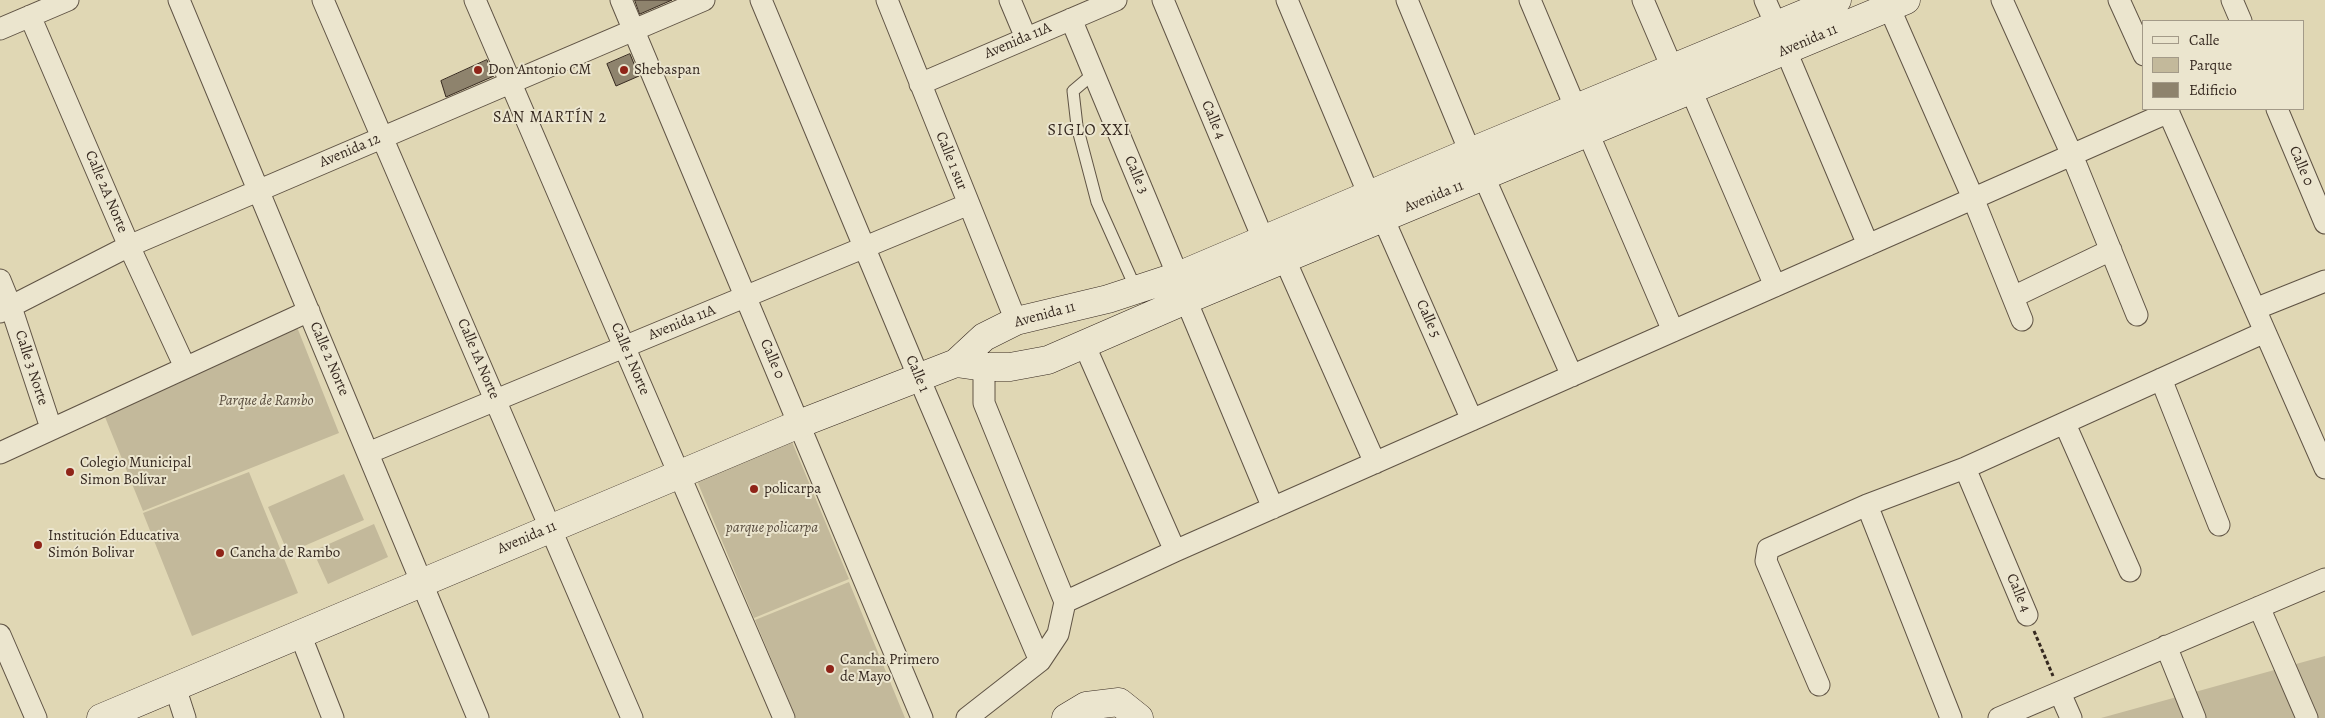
<!DOCTYPE html>
<meta charset="utf-8">
<style>
body{margin:0}
#map{position:relative;width:2325px;height:718px;overflow:hidden;background:#e0d7b4;font-family:Alegreya,serif}
canvas{display:block}
.legend{position:absolute;left:2142px;top:20px;width:162px;height:90px;box-sizing:border-box;background:#ebe5ce;border:1px solid #a39a88;margin:0;padding:6px 9px;list-style:none;font-size:15px;color:#362920}
.legend li{display:flex;align-items:center;gap:10px;height:25px}
.legend b{width:25px;border:1px solid #a39a88}
</style>
<div id="map">
<canvas width="2325" height="718"></canvas>
<ul class="legend">
<li><b style="height:6px;background:#ebe5ce"></b>Calle</li>
<li><b style="height:14px;background:#c3b99b"></b>Parque</li>
<li><b style="height:14px;background:#8e836d"></b>Edificio</li>
</ul>
</div>
<script>
const g = document.querySelector('canvas').getContext('2d');
g.lineJoin = 'round';
function fill(path, color) { g.fillStyle = color; g.fill(path, 'evenodd'); }
function trace(path, color, width, dash) { g.strokeStyle = color; g.lineWidth = width; g.lineCap = dash ? 'butt' : 'round'; g.setLineDash(dash || []); g.stroke(path); }
function write(font, color, halo, rows, align = 'center') {
  g.font = font + ' Alegreya,serif'; g.lineWidth = 4; g.setLineDash([]); g.textBaseline = 'middle'; g.strokeStyle = halo; g.fillStyle = color; for (const [text, x, y, turn = 0] of rows) {
    g.save(); g.translate(x, y); g.rotate((+turn || 0) * Math.PI / 180); g.textAlign = isNaN(turn) ? turn : align; if (halo) g.strokeText(text, 0, 0); g.fillText(text, 0, 0); g.restore();
  }
}
const green = new Path2D(`
 M297 327 339 433 143 511 101 407Z
 M790 437 849 579 754 618 695 476Z
 M249 472 298 593 192 636 143 513Z
 M344 474 364 520 288 553 268 507Z
 M374 524 388 557 328 584 313 551Z
 M849 582 905 718H796L755 620Z
 M2325 656V718H2101Z`);
const building = new Path2D(`
 M635 0H672L640 14Z
 M630 54 639 76 616 86 607 64Z
 M487 60 494 76 446 97 441 81Z`);
const path = new Path2D(`
 M2034 631 2053 676`);
const lane = new Path2D(`
 M1093 74 1073 91 1077 126 1097 202 1136 289`);
const street = new Path2D(`
 M179 0 478 718
 M323 0 632 718
 M475 0 784 718
 M621 0 922 718
 M761 0 919 378 1040 661
 M887 0 1016 321
 M1010 0 1026 38
 M1163 0 1264 241
 M1287 0 1369 195
 M1407 0 1470 152
 M1530 0 1576 109
 M1643 0 1673 70
 M1765 0 1776 25
 M2002 0 2072 155 2137 315
 M2119 0 2144 55
 M2232 0 2241 21
 M1889 7 1973 198 2022 320
 M30 16 129 246 185 367
 M1071 19 1178 276
 M0 29 68 0
 M1786 51 1868 245
 M920 84 1116 0
 M1691 90 1775 286
 M2167 109 2325 468
 M2277 109 2325 223
 M1588 133 1673 331
 M1484 177 1572 376
 M1383 218 1472 420
 M1285 260 1375 463
 M0 280 11 307 51 428
 M2013 297 2111 250
 M1186 300 1273 508
 M2255 309 2325 281
 M0 312 129 246 704 0
 M1084 344 1175 551
 M2161 379 2219 525
 M2065 424 2130 571
 M0 453 309 311
 M368 453 969 204
 M1965 468 2027 615
 M1867 505 1951 718
 M1065 602 1175 551 2169 112
 M2259 607 2307 718
 M300 634 333 718
 M0 635 36 718
 M2166 646 2195 718
 M1819 685 1766 561 1768 549 1867 505 1965 468 2265 332
 M175 687 185 718
 M2060 693 2071 718
 M967 718 1040 661 1058 634 1065 602 984 403V367
 M1999 718 2325 579`);
const secondary = new Path2D(`
 M956 363 984 367H1010L1048 360 1186 300 1906 0
 M101 718 799 424 956 363 984 337 1016 321 1108 299 1178 276 1470 152 1837 0
 M1066 718 1086 706 1119 702 1139 718`);
const markers = [
 [478,70,5,"#8f2418"],
 [624,70,5,"#8f2418"],
 [70,472,5,"#8f2418"],
 [754,489,5,"#8f2418"],
 [38,545,5,"#8f2418"],
 [220,553,5,"#8f2418"],
 [830,669,5,"#8f2418"]
];
const streetNames = [
 ["Avenida 11A",1018,41,-23],
 ["Avenida 11",1808,41,-23],
 ["Calle 4",1213,120,67],
 ["Avenida 12",350,151,-23],
 ["Calle 1 sur",951,161,68],
 ["Calle 0",2301,166,67],
 ["Calle 3",1136,175,67],
 ["Calle 2A Norte",106,192,67],
 ["Avenida 11",1434,197,-22],
 ["Avenida 11",1045,315,-15],
 ["Calle 5",1428,319,66],
 ["Avenida 11A",682,323,-22],
 ["Calle 2 Norte",329,359,67],
 ["Calle 1A Norte",478,359,67],
 ["Calle 1 Norte",630,359,67],
 ["Calle 0",772,359,67],
 ["Calle 3 Norte",31,368,72],
 ["Calle 1",917,374,67],
 ["Avenida 11",527,538,-23],
 ["Calle 4",2018,593,67]
];
const poiNames = [
 ["Don Antonio CM",488,70],
 ["Shebaspan",634,70],
 ["Colegio Municipal",80,463],
 ["Simon Bolívar",80,480],
 ["policarpa",764,489],
 ["Institución Educativa",48,536],
 ["Simón Bolivar",48,553],
 ["Cancha de Rambo",230,553],
 ["Cancha Primero",840,660],
 ["de Mayo",840,677]
];
const parkNames = [
 ["Parque de Rambo",266,401],
 ["parque policarpa",772,528]
];
const neighbourhoodNames = [
 ["SAN MARTÍN 2",550,118],
 ["SIGLO XXI",1089,131]
];
fill(green, '#c3b99b');
fill(building, '#8e836d');
trace(building, '#362920', 1);
trace(lane, '#605445', 13);
trace(street, '#605445', 23);
trace(secondary, '#362920', 29);
trace(path, '#362920', 3, [4, 2.5]);
trace(lane, '#ebe5ce', 11);
trace(street, '#ebe5ce', 21);
trace(secondary, '#ebe5ce', 28);
for (const [x, y, r, color] of markers) { const dot = new Path2D(); dot.arc(x, y, r, 0, 2 * Math.PI); g.fillStyle = color; g.fill(dot); trace(dot, '#ebe5ce', 2); }
write('15px', '#362920', '#ebe5ce', streetNames);
write('15px', '#362920', '#ebe5ce', poiNames, 'left');
write('italic 15px', '#594d3f', '#ebe5ce', parkNames);
g.letterSpacing = '1px';
write('16px', '#362920', '#ebe5ce', neighbourhoodNames);
g.letterSpacing = '0px';
</script>
